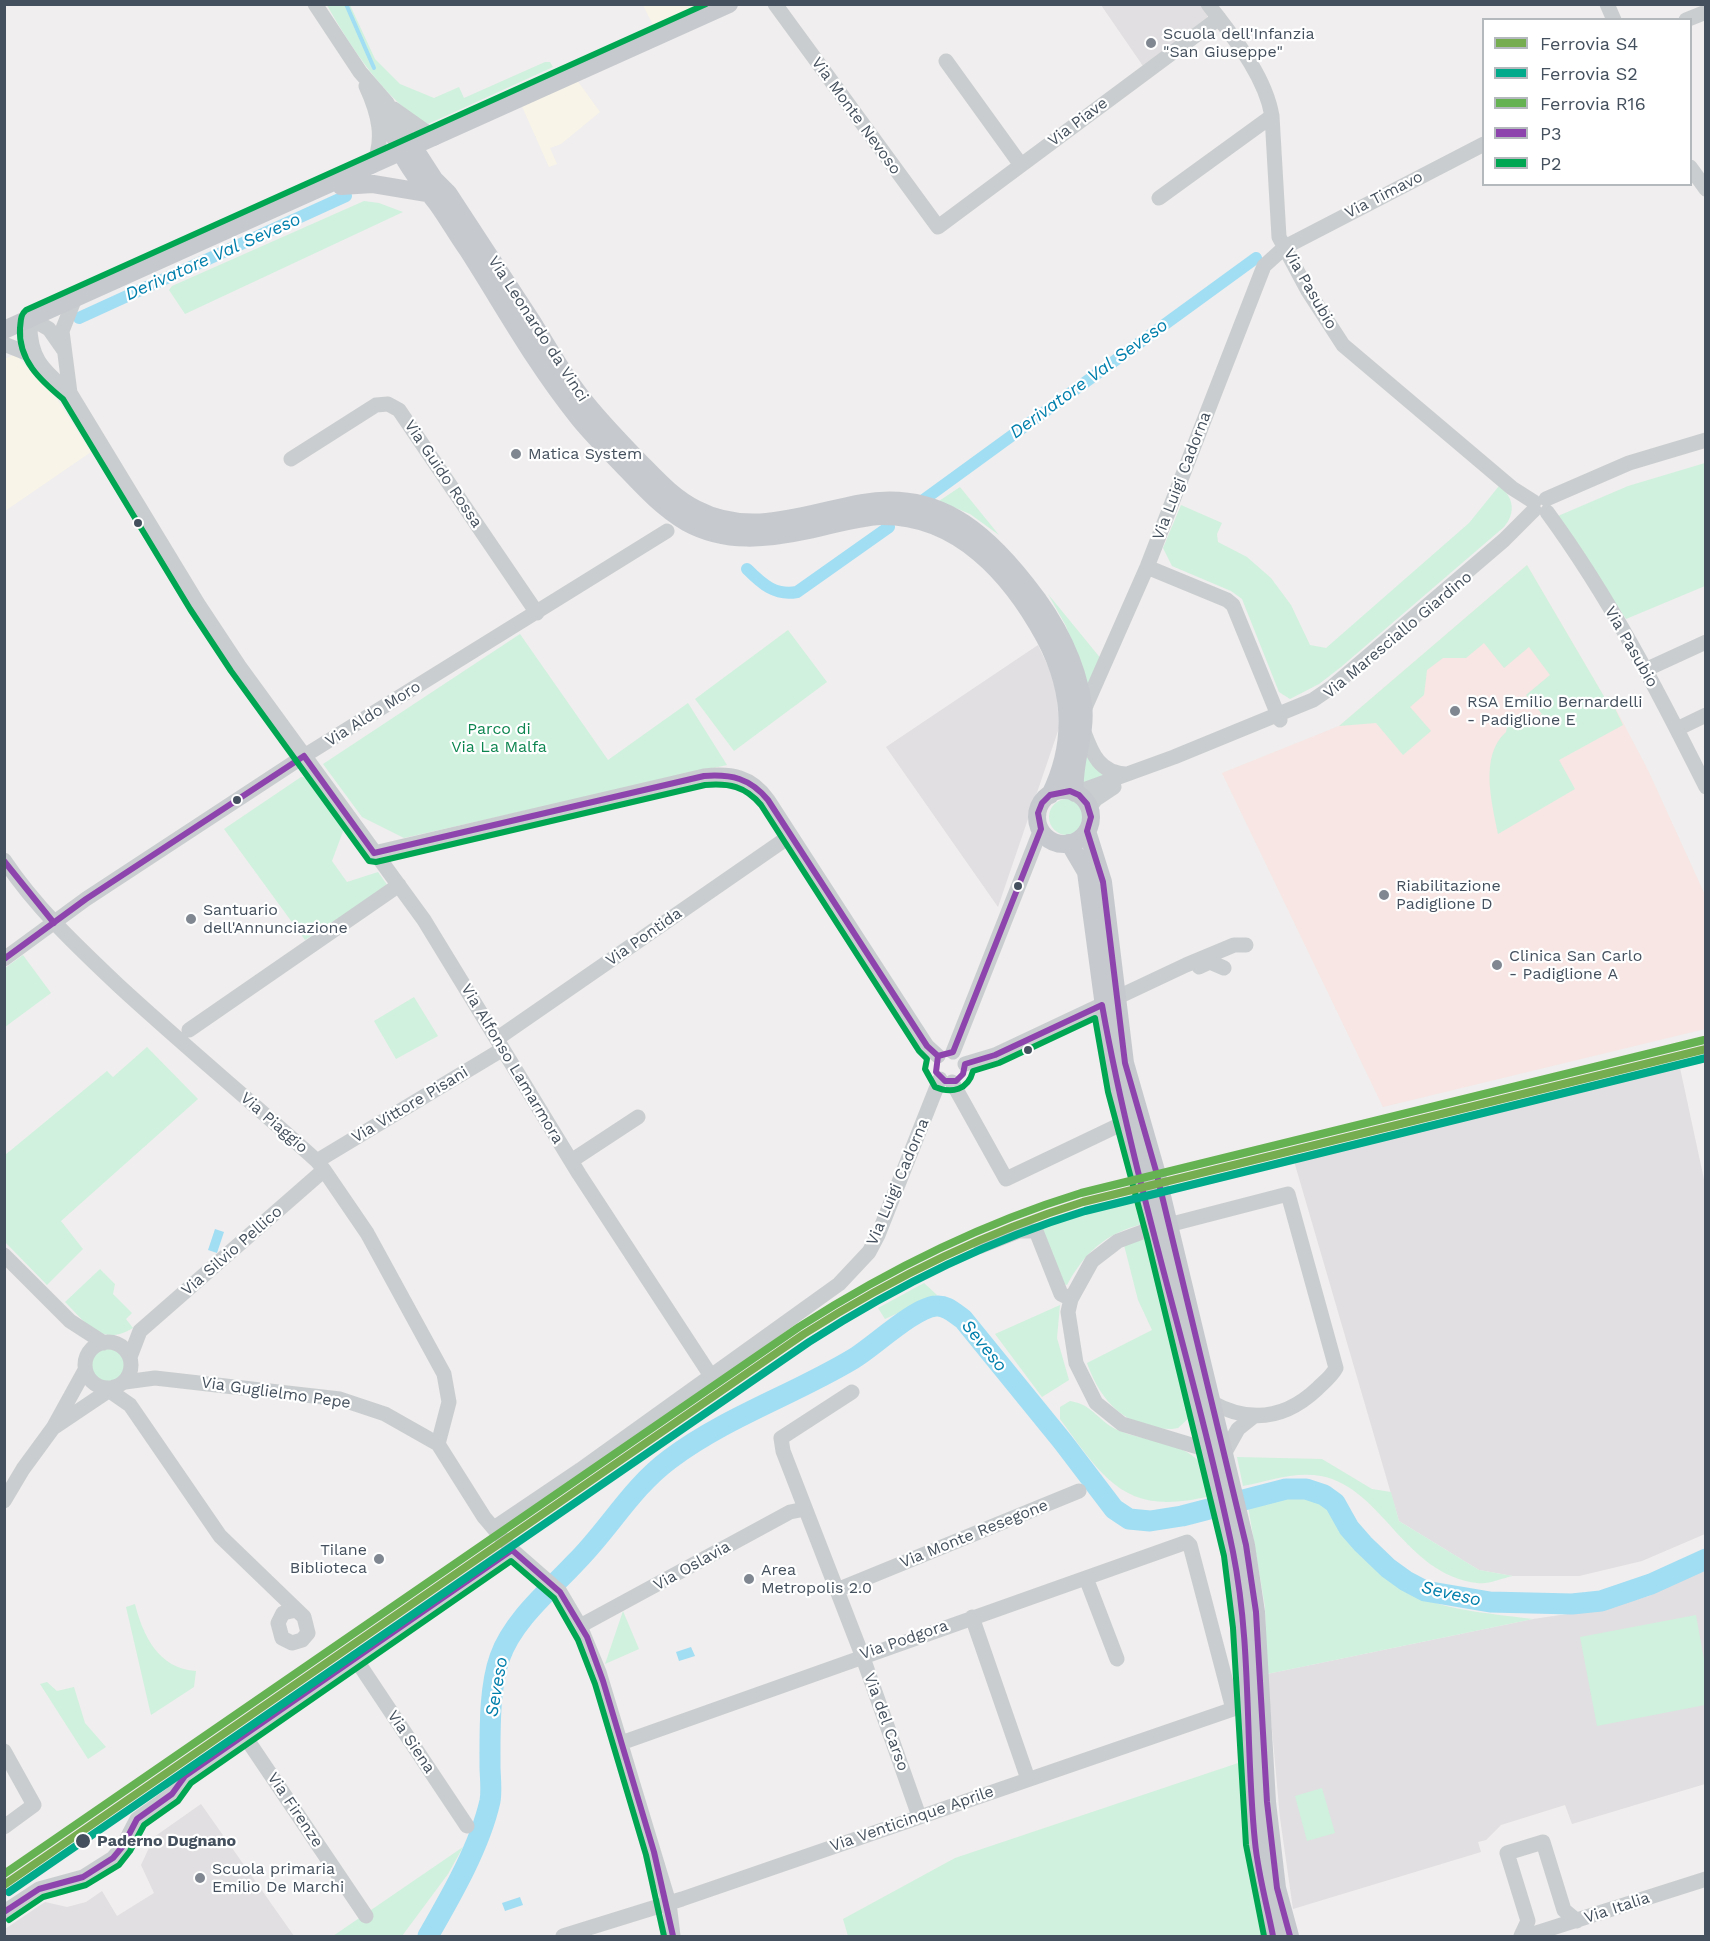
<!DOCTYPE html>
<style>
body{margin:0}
#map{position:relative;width:1710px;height:1941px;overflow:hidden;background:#f0eeee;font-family:"Work Sans",sans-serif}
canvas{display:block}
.frame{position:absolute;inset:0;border:6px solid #44505d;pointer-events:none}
.legend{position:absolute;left:1482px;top:18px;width:210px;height:168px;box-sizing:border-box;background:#fff;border:2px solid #b4b9be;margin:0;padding:8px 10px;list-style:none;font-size:18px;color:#44505d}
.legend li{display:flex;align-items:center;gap:12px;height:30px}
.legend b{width:30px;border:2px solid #b4b9be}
</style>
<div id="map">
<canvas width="1710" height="1941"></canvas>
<div class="frame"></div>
<ul class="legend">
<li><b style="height:8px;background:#76ad51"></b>Ferrovia S4</li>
<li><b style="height:8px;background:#00aa8a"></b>Ferrovia S2</li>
<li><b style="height:8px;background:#65b252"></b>Ferrovia R16</li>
<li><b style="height:8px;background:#8e44ad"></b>P3</li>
<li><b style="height:8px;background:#00a651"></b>P2</li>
</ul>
</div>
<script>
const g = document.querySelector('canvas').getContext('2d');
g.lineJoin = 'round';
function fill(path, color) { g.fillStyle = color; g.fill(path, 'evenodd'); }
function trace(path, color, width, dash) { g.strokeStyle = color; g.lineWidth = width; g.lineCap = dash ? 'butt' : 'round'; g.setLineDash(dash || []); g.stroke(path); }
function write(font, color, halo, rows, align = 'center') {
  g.font = font + ' "Work Sans",sans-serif'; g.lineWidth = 4.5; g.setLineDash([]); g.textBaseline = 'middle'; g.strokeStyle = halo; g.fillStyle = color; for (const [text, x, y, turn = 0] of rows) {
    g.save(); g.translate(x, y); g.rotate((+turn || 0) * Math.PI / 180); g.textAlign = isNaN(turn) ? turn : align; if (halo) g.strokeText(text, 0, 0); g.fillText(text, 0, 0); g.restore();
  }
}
const commercial = new Path2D(`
 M643 5H721L657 33Z
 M574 76 600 112 561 144 550 148 557 164 549 167 520 102Z
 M15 354 57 399 91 452 5 511V359Z`);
const education = new Path2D(`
 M1101 5H1201L1208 13 1207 20 1143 66Z
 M1038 645 1056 683 1059 728 998 907 886 747Z
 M1680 1068 1705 1184V1534L1642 1561 1579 1576H1513L1479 1570 1399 1521 1294 1161Z
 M1705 1569V1784L1572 1824 1565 1805 1501 1825 1486 1840 1478 1842 1481 1852 1293 1909 1280 1818 1267 1674 1533 1619 1602 1609 1649 1596Z
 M201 1804 294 1936H5V1929L45 1902 67 1907 86 1902 102 1891 117 1916 154 1893 141 1865 154 1837Z`);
const medical = new Path2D(`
 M1527 565 1605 698 1609 696 1648 770 1705 895V1029L1383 1107 1222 773 1339 726Z`);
const green = new Path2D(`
 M327 5H350L375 59 400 84 434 98 459 87 464 98 545 62H550L553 67 428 124C387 103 349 45 327 5Z
 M364 201 379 203 403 212 185 314 169 290 172 286Z
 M1705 463V586L1626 619 1558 516 1628 486Z
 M1499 486C1514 497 1516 513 1504 527L1341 667 1319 684 1290 699 1279 692 1242 599 1231 591 1172 566 1163 548 1181 505 1222 523 1217 534 1218 542 1247 557 1271 578 1291 605 1310 645 1326 648 1469 523Z
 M960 487 999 535 970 514 939 501Z
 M1527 565 1605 698 1609 696 1623 725 1559 760 1575 789 1498 834C1492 803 1479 756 1506 732L1510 712 1523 728 1542 714 1526 695 1550 675 1529 647 1504 668 1484 643 1466 658H1443L1427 670 1424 695 1410 707 1431 731 1403 755 1376 723 1339 726Z
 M1048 594 1102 660 1086 688 1066 626Z
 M788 630 827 682 734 751 695 699Z
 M520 634 608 760 688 703 727 765 404 838 362 817 323 764Z
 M1086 750 1114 776 1083 788 1081 778Z
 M301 777 310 778 345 826 332 861 347 882 378 872 388 886 305 940 224 829Z
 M1049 817a18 18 0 1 1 36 0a18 18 0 1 1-36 0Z
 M23 955 51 993 5 1027V968Z
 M414 997 438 1036 396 1059 374 1021Z
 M147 1047 198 1099 61 1221 83 1249 47 1285 5 1242V1155L107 1071 113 1077Z
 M1136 1196 1143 1224C1106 1233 1085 1252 1067 1285L1061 1283 1039 1223Z
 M1147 1238 1190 1417 1178 1428 1172 1429C1127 1429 1101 1403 1087 1363L1152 1330 1138 1300 1124 1245Z
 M100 1269 115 1284 113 1294 132 1313 126 1319 133 1328C101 1347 87 1324 65 1302Z
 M924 1283 937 1295 885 1319 878 1308Z
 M1060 1305 1057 1338 1069 1380 1042 1397 995 1334Z
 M91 1366a17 17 0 1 1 34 0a17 17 0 1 1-34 0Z
 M1070 1401C1095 1405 1097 1422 1120 1431 1141 1440 1184 1443 1198 1461 1206 1470 1207 1485 1210 1496 1125 1517 1105 1480 1060 1419V1407Z
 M1237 1457 1322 1459 1372 1489 1391 1492 1399 1521 1479 1570 1513 1576C1502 1578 1488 1585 1477 1583 1404 1574 1383 1488 1321 1476 1295 1471 1268 1481 1243 1486Z
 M1287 1496C1302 1497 1323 1498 1334 1511 1341 1519 1343 1530 1349 1539 1365 1561 1393 1581 1416 1595 1442 1610 1502 1615 1533 1619L1267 1674 1265 1607 1248 1506Z
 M135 1604C143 1636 159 1669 196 1671L194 1687 151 1715 126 1607Z
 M623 1611 639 1649 605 1664Z
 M1696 1615 1705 1665V1705L1597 1726 1580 1637Z
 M47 1682 57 1691 74 1687 85 1723 106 1747 88 1759 40 1684Z
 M1244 1761 1250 1874 1262 1936H848L843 1919 955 1858Z
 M1322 1788 1335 1833 1307 1841 1295 1796Z
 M463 1847 448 1874 402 1936H333Z`);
const water = new Path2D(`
 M215 1229 224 1232 217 1253 208 1250Z
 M691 1647 695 1656 679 1661 676 1652Z
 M520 1897 523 1905 505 1911 502 1903Z`);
const stream = new Path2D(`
 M346 4 374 68`);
const canal = new Path2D(`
 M79 318 346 196
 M922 501 1256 258
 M747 569C762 584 775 596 797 592L889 527`);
const river = new Path2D(`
 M428 1936C451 1896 480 1846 490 1801 492 1790 490 1776 490 1765 490 1732 489 1687 500 1657 513 1620 550 1590 576 1562 609 1529 632 1487 670 1459 726 1417 793 1395 853 1359 872 1348 915 1307 936 1306 947 1305 954 1313 963 1319L1063 1442 1114 1509 1129 1519 1150 1521 1182 1516 1286 1489H1306L1324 1495 1335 1503 1349 1528 1363 1544 1388 1568 1406 1581 1425 1591 1490 1602 1572 1604 1601 1601 1651 1584 1706 1559`);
const minor = new Path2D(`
 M315 4 360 72 387 103 414 148
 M775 4 938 227 1219 18
 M1208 4C1233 37 1265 75 1272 116L1279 237 1308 291 1343 345 1512 488 1534 502
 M1607 4 1614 20
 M1686 20 1706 12
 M946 61 1021 165
 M366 86C378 112 386 140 372 166
 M394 109 435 138
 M382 117 402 154
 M1690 167 1706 189
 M1159 198 1272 116
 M4 344 34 356
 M63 349 49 329 30 318C28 357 42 370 70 393L198 604 239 666 424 920 579 1174 711 1376
 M70 393 62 331 75 298
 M291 459 376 405 388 404 399 410 537 613
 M1546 499 1629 463 1706 440
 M1547 512C1610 598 1659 693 1706 787
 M1147 567 1227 600 1233 605 1280 720
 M1645 670 1706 642
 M1084 710 1147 567 1264 266 1285 247 1484 144
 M1677 729 1706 715
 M1084 732C1092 754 1100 773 1126 774
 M1075 793 1174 757 1313 700 1332 687 1504 540 1534 510
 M1089 808 1096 799 1114 787
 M374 853 704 776C731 773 751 776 768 800L927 1046 938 1056
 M4 860C36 908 77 946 118 985 183 1045 251 1101 317 1161L324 1170 367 1233 444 1374 449 1402 438 1444
 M4 959 86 899 304 756 667 531
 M1199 967 1210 962 1224 968
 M189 1030 399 885
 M498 1038 790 836
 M953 1052 1041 829
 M965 1064 995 1055 1186 965 1234 945H1246
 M952 1082 1006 1179 1115 1127
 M317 1161 503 1049
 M571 1161 638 1117
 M981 1246 1019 1231H1036L1061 1294 1071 1299
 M4 1255 70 1321 104 1343
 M85 1365a23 23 0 1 1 46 0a23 23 0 1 1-46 0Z
 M130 1357 140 1331 324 1170
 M125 1382 155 1378 340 1399 385 1414 438 1444 484 1517 512 1550 560 1592 580 1626 599 1672 645 1824 669 1903 673 1936
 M107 1389 130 1405 220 1536 304 1617 308 1633 302 1640 292 1643 282 1638 278 1623 283 1613 296 1610
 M852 1392 781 1438 783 1451 862 1655 919 1816
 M53 1428 114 1387
 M1208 1450 1122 1424 1096 1403 1076 1363 1068 1312 1071 1299 1092 1261 1118 1241 1145 1231 1288 1194 1336 1368C1332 1376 1324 1382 1317 1389 1285 1419 1250 1424 1211 1402
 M1224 1454 1238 1429 1253 1417
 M4 1501 23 1469 53 1428 85 1370
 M494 1528 580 1470 839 1284 869 1252 878 1235 940 1079
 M1086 1578 1117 1659
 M837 1590 1079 1491
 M972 1617 1028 1779
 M580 1626 790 1512 805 1509
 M355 1658 467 1826
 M244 1735 366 1916
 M621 1743 1187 1542 1190 1545 1233 1709
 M4 1751 34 1805 4 1827
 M4 1912 39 1889 83 1877 113 1858 123 1846 137 1819 172 1794 185 1776 512 1550
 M563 1936 682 1899 1242 1706
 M1521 1936 1528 1921 1507 1853 1543 1842 1564 1910 1577 1921
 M1527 1936 1706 1879`);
const major = new Path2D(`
 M414 148 434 179 448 193C477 237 505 280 533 323 547 346 560 369 576 390 594 415 615 436 636 458 655 477 672 497 696 509 751 538 806 513 862 503 936 490 983 529 1026 584 1055 620 1076 658 1083 704 1087 735 1072 762 1075 793
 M402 154C411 173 425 188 438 205 448 219 457 235 467 249 503 305 535 364 577 416 591 434 608 450 623 466 643 487 661 507 686 522 726 544 767 539 809 530 832 525 858 517 881 516 958 515 1011 575 1045 638 1072 689 1076 742 1050 795
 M341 186 373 184 427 193
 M4 330 729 4
 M1037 817a27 27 0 1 1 54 0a27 27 0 1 1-54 0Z
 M1087 831 1103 882 1125 1063 1156 1171 1246 1545 1256 1612 1267 1802 1277 1888 1290 1936
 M1069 843 1086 872 1112 1066 1233 1554C1254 1681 1241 1811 1273 1936`);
const bus1 = new Path2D(`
 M304 756 374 853
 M374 853 704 776C731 774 750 778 768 800L927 1046 938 1056
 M4 861 54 923
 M4 959 86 899 304 756
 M4 1912 39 1889 83 1877 113 1858 123 1846 137 1819 172 1794 185 1776 512 1550 560 1592 587 1637 603 1681 654 1852 673 1936
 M1273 1936C1267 1905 1258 1874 1255 1842 1245 1746 1252 1647 1233 1552 1195 1369 1135 1190 1102 1005L995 1055 965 1064 963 1074 956 1081H945L936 1072 938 1056 953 1052 1041 829 1038 813 1042 803 1050 795 1070 791 1079 795 1087 804 1091 817 1087 831 1103 882 1125 1063 1156 1171 1246 1545 1256 1612 1267 1802 1277 1888 1290 1936`);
const bus2 = new Path2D(`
 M706 4 26 310C20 315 21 321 20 328 18 360 40 380 63 399L190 609 231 671 369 861 376 862 705 785C729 783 745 786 761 805L919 1051 927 1059 925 1069 935 1087C952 1094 968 1090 973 1071L999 1063 1095 1018 1108 1092 1147 1238 1224 1556 1233 1628 1246 1845 1264 1936
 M9 1920 43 1897 86 1885 119 1865 130 1851 144 1825 178 1801 191 1783 511 1561 554 1598 578 1640 595 1684 646 1855 664 1936`);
const rail1 = new Path2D(`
 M4 1885 804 1334C892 1278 983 1233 1083 1202L1706 1049`);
const rail2 = new Path2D(`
 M9 1892 809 1342C896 1286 986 1241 1085 1211L1706 1058`);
const rail3 = new Path2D(`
 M4 1874 799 1327C888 1270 980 1224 1081 1193L1704 1040`);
const markers = [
 [1151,43,6,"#808790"],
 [516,454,6,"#808790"],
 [138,523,5,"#44505d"],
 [1455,711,6,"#808790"],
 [237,800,5,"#44505d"],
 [1018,886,5,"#44505d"],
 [1384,895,6,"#808790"],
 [191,919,6,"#808790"],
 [1497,965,6,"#808790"],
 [1028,1050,5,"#44505d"],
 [379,1559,6,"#808790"],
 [749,1579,6,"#808790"],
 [83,1841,8,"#44505d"],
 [200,1878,6,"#808790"]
];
const poiNames = [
 ["Scuola dell'Infanzia",1163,34],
 ["\"San Giuseppe\"",1163,52],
 ["Matica System",528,454],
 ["RSA Emilio Bernardelli",1467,702],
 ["- Padiglione E",1467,720],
 ["Riabilitazione",1396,886],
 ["Padiglione D",1396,904],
 ["Santuario",203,910],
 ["dell'Annunciazione",203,928],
 ["Clinica San Carlo",1509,956],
 ["- Padiglione A",1509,974],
 ["Tilane",367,1550,"right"],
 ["Biblioteca",367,1568,"right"],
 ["Area",761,1570],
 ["Metropolis 2.0",761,1588],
 ["Scuola primaria",212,1869],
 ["Emilio De Marchi",212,1887]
];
const streetNames = [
 ["Via Monte Nevoso",856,116,54],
 ["Via Piave",1078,122,-37],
 ["Via Timavo",1384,195,-27],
 ["Via Pasubio",1310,289,60],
 ["Via Leonardo da Vinci",538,329,57],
 ["Via Guido Rossa",443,474,56],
 ["Via Luigi Cadorna",1182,476,-69],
 ["Via Maresciallo Giardino",1398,635,-40],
 ["Via Pasubio",1631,647,60],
 ["Via Aldo Moro",373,714,-32],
 ["Via Pontida",644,937,-35],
 ["Via Alfonso Lamarmora",512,1064,59],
 ["Via Vittore Pisani",410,1105,-31],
 ["Via Piaggio",274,1123,41],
 ["Via Luigi Cadorna",898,1182,-67],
 ["Via Silvio Pellico",232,1251,-41],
 ["Via Guglielmo Pepe",276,1393,8],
 ["Via Monte Resegone",974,1534,-22],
 ["Via Oslavia",692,1566,-29],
 ["Via Podgora",904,1640,-19],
 ["Via del Carso",886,1722,70],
 ["Via Siena",411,1742,56],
 ["Via Firenze",295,1810,56],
 ["Via Venticinque Aprile",912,1819,-19],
 ["Via Italia",1617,1908,-18]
];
const parkNames = [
 ["Parco di",499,729],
 ["Via La Malfa",499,747]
];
const stopNames = [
 ["Paderno Dugnano",97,1841]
];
const waterNames = [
 ["Derivatore Val Seveso",213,257,-24],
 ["Derivatore Val Seveso",1089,379,-36],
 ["Seveso",984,1346,51],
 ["Seveso",1451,1594,13],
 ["Seveso",497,1687,-80]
];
fill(commercial, '#f8f4e8');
fill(education, '#e1dfe1');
fill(medical, '#f7e6e3');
fill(green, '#d0f1de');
fill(water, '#a1ddf3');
trace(stream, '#a1ddf3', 4);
trace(canal, '#a1ddf3', 12);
trace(river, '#a1ddf3', 21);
trace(minor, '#cacdcf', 15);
trace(major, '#c6c9ce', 18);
trace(bus1, '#8e44ad', 6);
trace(bus2, '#00a651', 6);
trace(rail1, '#76ad51', 8);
trace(rail2, '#00aa8a', 8);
trace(rail3, '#65b252', 8);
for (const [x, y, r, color] of markers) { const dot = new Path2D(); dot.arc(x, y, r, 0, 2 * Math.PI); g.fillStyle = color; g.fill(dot); trace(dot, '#fff', 2); }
write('16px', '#44505d', '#fff', poiNames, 'left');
write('16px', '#44505d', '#fff', streetNames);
write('16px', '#0d8550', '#fff', parkNames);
write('bold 16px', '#44505d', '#fff', stopNames, 'left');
write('italic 18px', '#017fac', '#fff', waterNames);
</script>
